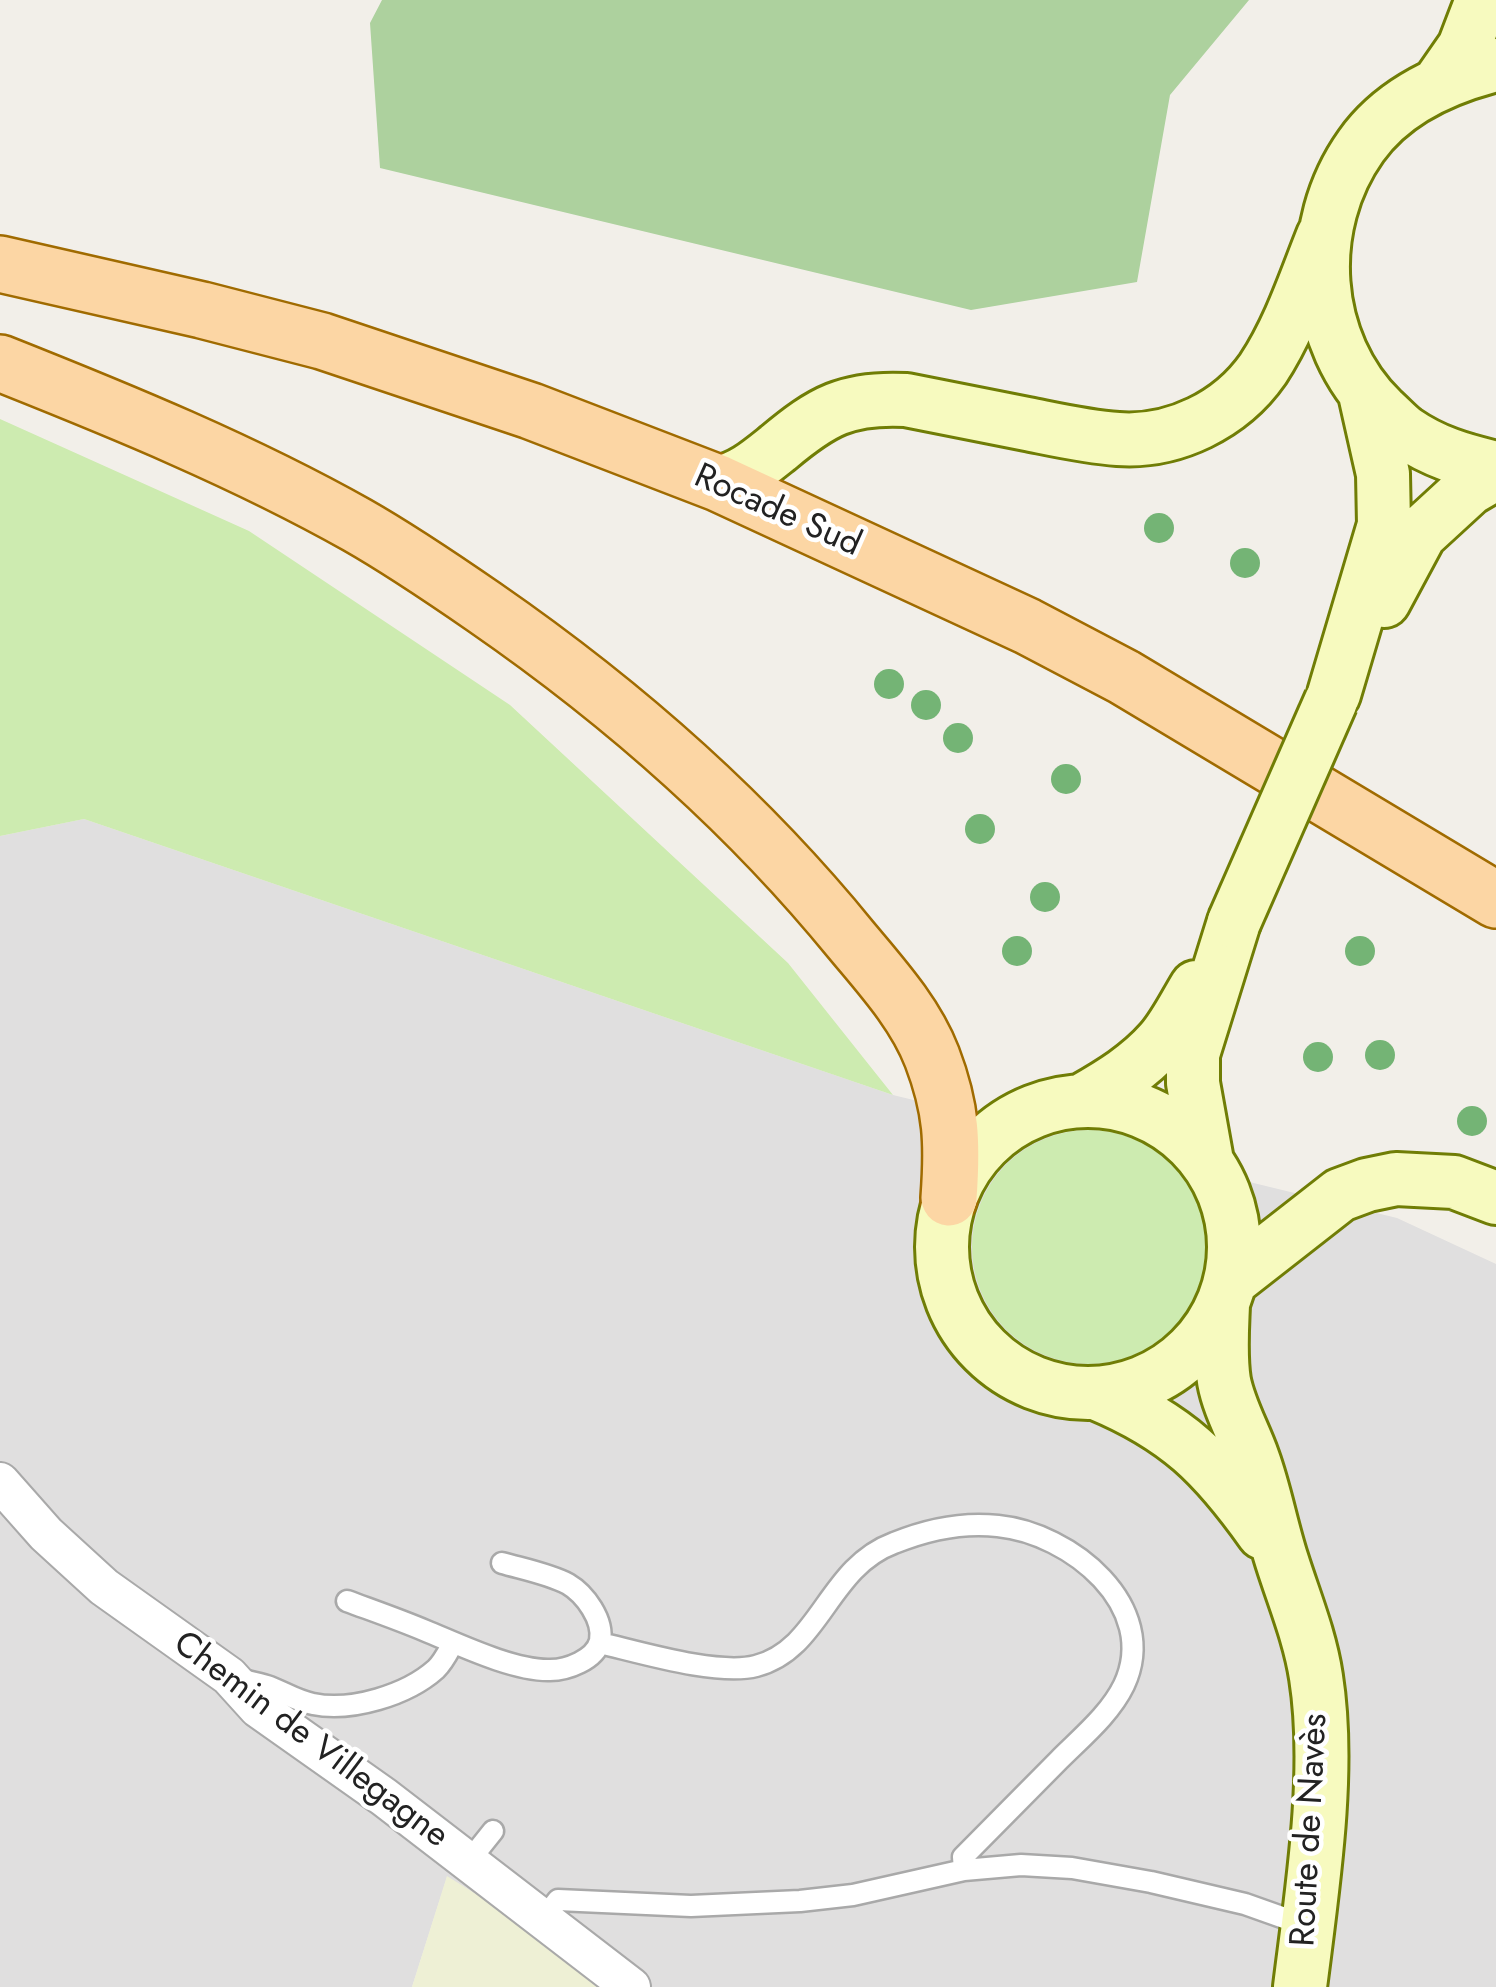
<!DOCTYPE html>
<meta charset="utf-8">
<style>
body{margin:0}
canvas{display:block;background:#f2efe9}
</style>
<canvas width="1496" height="1987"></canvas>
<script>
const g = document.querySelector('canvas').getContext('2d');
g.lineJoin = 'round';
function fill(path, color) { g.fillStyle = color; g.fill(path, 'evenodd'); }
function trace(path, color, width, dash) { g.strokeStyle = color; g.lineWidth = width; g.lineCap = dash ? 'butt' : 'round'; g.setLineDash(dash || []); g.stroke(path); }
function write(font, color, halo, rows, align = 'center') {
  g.font = font + ' Jost,sans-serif'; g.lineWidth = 9; g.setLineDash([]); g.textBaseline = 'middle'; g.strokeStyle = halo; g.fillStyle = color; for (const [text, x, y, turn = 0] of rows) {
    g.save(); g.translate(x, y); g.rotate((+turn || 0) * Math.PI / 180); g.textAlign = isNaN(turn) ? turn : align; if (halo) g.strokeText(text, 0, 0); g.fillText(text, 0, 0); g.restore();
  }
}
const residential = new Path2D(`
 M84 819 893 1095 1397 1218 1496 1264V1987H625L447 1877 412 1987H0V836Z`);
const farmland = new Path2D(`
 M447 1876 625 1987H412Z`);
const grass = new Path2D(`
 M0 419 249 531 510 705 788 963 893 1095 84 819 0 836Z
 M972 1247a117 117 0 1 1 234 0a117 117 0 1 1-234 0Z`);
const forest = new Path2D(`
 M382 0H1249L1170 95 1137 282 971 310 380 168 370 23Z`);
const service = new Path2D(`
 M347 1601C374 1611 400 1620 426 1631 460 1645 514 1671 550 1670 567 1670 595 1660 600 1641 604 1620 585 1594 568 1584 549 1574 523 1569 502 1563
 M600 1643C639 1652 718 1676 756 1666 821 1649 827 1568 894 1543 926 1530 963 1522 998 1526 1070 1533 1161 1606 1124 1685 1110 1714 1082 1737 1059 1760 1027 1792 995 1825 963 1857L964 1870
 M240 1679C250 1682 261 1684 270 1687 285 1693 297 1701 313 1704 351 1712 407 1695 436 1669 444 1661 448 1652 453 1643
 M469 1861 493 1831
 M544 1918 558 1900 691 1906 800 1901 853 1895 964 1870 1021 1865 1072 1868 1151 1882 1245 1904 1307 1926`);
const minor = new Path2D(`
 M0 1482 46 1534 104 1587 229 1676 258 1708 384 1797 631 1987`);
const secondary = new Path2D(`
 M1496 65C1444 78 1393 101 1361 146 1304 226 1311 342 1382 411 1390 418 1397 426 1405 432 1434 452 1462 460 1496 468
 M1439 83 1464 47 1482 0
 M718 483C743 477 758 464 778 448 822 411 847 397 906 400 946 408 986 416 1027 424 1057 430 1087 437 1118 439 1174 443 1231 415 1263 369 1290 328 1305 281 1323 236
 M1384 601 1420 534 1469 489 1496 473
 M1334 694 1384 525 1383 474 1365 394
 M1083 1100C1111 1084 1139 1067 1161 1042 1175 1026 1185 1005 1196 987
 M942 1247a146 146 0 1 1 292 0a146 146 0 1 1-292 0Z
 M1207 1161 1193 1083V1054L1234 922
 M1230 1281 1340 1195 1367 1185 1396 1179 1454 1182 1496 1198
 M1223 1305C1222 1330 1220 1356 1224 1381 1229 1408 1244 1433 1253 1459 1265 1492 1271 1527 1282 1561 1294 1599 1310 1637 1316 1677 1331 1772 1312 1891 1300 1987
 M1098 1394C1177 1427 1214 1464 1263 1533`);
const primary = new Path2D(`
 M0 264 202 310 322 341 531 411 718 483 1027 626 1124 677 1496 900
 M0 363C121 411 243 461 357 525 401 550 442 578 484 607 620 701 746 811 851 940 881 976 915 1013 932 1057 952 1109 953 1144 949 1198`);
const secondaryBridge = new Path2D(`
 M1234 922 1331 701`);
const trees = [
 [1159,528],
 [1245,563],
 [889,684],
 [926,705],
 [958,738],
 [1066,779],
 [980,829],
 [1045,897],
 [1017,951],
 [1360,951],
 [1380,1055],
 [1318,1057],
 [1472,1121]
];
const streetNames = [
 ["Rocade Sud",777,512,24],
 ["Chemin de Villegagne",310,1741,37],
 ["Route de Navès",1311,1830,-87]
];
fill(residential, '#e0dfdf');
fill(farmland, '#eef0d5');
fill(grass, '#cdebb0');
fill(forest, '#add19e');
trace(service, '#a9a9a9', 25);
trace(minor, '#a9a9a9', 42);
trace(secondary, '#707d05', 58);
trace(primary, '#a06b00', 60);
trace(service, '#fff', 20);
trace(minor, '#fff', 38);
trace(secondary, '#f7fabf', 52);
trace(primary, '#fcd6a4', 55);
trace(secondaryBridge, '#707d05', 58, []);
trace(secondaryBridge, '#f7fabf', 52);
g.fillStyle = '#74b475';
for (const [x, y] of trees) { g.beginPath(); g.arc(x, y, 15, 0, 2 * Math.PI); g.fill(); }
write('35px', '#222', '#fff', streetNames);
</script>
